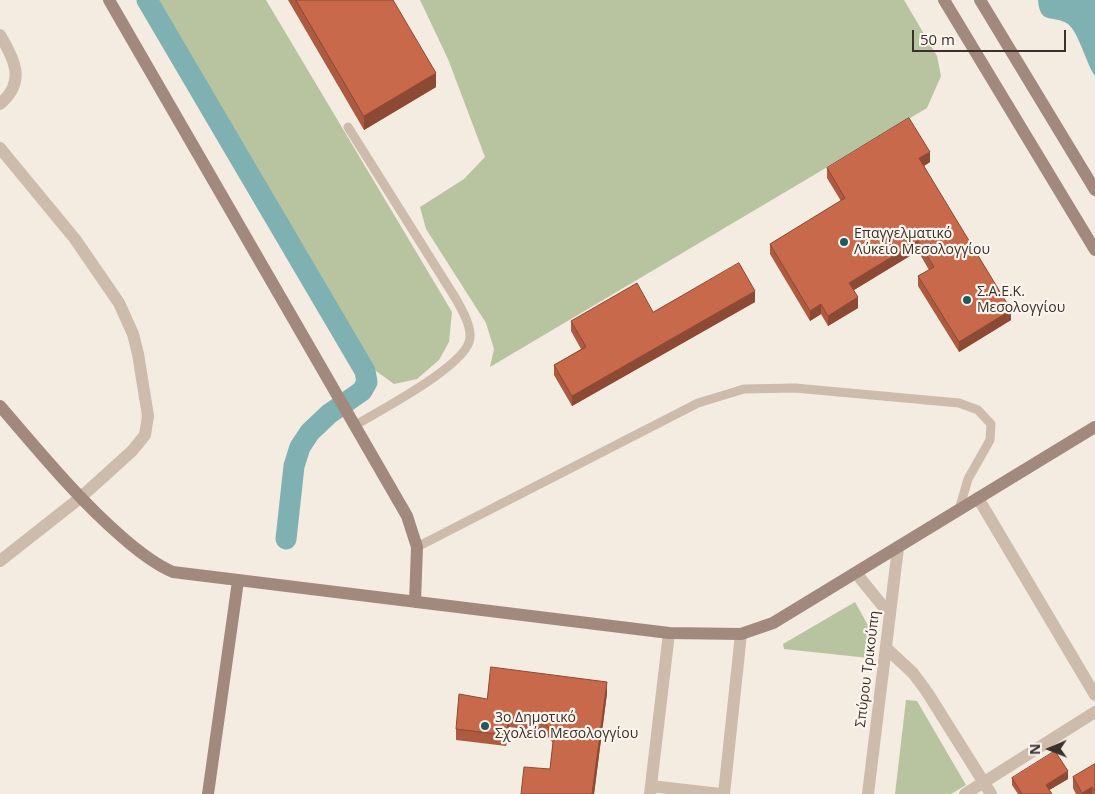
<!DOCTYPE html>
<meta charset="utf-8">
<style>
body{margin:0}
#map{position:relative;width:1095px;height:794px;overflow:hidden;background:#f4ebe1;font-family:"Open Sans",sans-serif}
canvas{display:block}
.north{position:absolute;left:1025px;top:724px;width:50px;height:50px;-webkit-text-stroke:4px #fbf5ee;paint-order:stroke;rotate:269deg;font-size:14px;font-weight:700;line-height:20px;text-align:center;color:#3b302b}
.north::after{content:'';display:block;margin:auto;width:18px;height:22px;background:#3b302b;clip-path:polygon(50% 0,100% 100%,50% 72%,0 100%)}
.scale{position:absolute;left:912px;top:30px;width:154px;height:22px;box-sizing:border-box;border:2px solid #3b302b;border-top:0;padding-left:6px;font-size:15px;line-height:18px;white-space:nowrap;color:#3b302b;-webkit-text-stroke:4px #fbf5ee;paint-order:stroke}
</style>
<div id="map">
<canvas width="1095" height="794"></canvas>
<div class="north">N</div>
<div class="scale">50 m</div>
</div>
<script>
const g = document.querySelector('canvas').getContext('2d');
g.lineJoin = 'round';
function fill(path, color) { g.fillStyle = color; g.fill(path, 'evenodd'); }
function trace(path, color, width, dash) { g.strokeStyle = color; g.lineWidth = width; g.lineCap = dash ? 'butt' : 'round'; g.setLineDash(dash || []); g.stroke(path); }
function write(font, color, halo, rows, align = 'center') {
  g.font = font + ' "Open Sans",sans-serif'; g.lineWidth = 4.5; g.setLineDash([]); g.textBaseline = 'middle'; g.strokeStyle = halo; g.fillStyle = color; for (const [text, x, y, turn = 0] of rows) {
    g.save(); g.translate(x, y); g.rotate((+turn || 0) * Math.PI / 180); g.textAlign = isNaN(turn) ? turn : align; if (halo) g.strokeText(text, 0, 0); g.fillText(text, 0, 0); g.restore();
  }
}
const green = new Path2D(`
 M158 0H266L452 312 449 342 439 360 417 379 394 384 376 371Z
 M420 0H904L937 56 941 76 927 108 490 367 494 349 486 323 426 229 420 207 464 179 485 157 448 59Z
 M855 602 870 629 869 658 784 649 783 644Z
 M906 700 917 701 966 785 951 794H895Z`);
const water = new Path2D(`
 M1038 0H1095V76C1086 63 1079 33 1068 24 1053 14 1040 26 1038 0Z`);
const canal = new Path2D(`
 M147 0 365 371 367 382 362 391 329 414 310 432 300 447 294 466 286 539`);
const lane = new Path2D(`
 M348 127 456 299C462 310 471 325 470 338 468 365 380 410 356 425
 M417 547 698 403 744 389 795 388 959 403 978 410 991 424 990 440 968 479 959 510`);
const street = new Path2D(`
 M0 35C15 60 26 82 0 104
 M0 148 75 239 119 303 133 334 138 354 148 416 145 435 132 451 80 498 0 561
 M978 498 1095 695
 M856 573 890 615
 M886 648 913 673 927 692 991 794
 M651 786 720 794
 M650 794 669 633
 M724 794 741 634
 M868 794 898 548
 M965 794 1095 712`);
const secondary = new Path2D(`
 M109 0 407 516 417 547 415 602
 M944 0 1095 250
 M980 0 1095 190
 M0 406C39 451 77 498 122 537 138 551 154 564 173 572L669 633 741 634 773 623 1095 427
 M208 794 238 581`);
const wall = new Path2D(`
 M288 0H393L436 87 364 130Z
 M930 162 924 166 1011 320 959 352 918 286V276L929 270 918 251 854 290 858 308 828 326 821 314 810 321 770 254V244L841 201 827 178V168Z
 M755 302 572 406 554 375V365L581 349 571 331V321Z
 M607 693 594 794H521L550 769 553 743 544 732 509 727 506 746 456 740V729L487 699Z
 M1095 764V794H1076L1073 788V777Z
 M1012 778 1068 779 1049 790 1052 794H1018L1012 785Z`);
const shadedWall = new Path2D(`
 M436 73V87L364 130V116Z
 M930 152V162L919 169V158Z
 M918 241V251L849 293V283Z
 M755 291V302L572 406V396Z
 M858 297V308L828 326V316Z
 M821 304V314L810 321V311Z
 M1011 310V320L959 352V342Z
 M607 682V693L594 794H592Z
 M509 717V727L506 746V735Z
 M1068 771V779L1046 792V785Z
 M1092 787V794H1082V793Z`);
const building = new Path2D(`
 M296 0H393L436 73 364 116Z
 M909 118 930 152 919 158 1011 310 959 342 918 276 934 267 918 241 849 283 858 297 828 316 821 304 810 311 770 244 845 198 827 168Z
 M739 263 755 291 572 396 554 365 586 347 571 321 637 283 653 312Z
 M491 667 607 682 592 794H521L524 767 550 769 554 733 544 722 509 717 506 735 456 729 459 694 487 699Z
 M1055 751 1068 771 1046 785 1052 794H1022L1012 778Z
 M1095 764V791L1092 787 1082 793 1073 777Z`);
const markers = [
 [844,242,5,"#1f5a5e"],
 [967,300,5,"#1f5a5e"],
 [485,726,5,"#1f5a5e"]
];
const poiNames = [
 ["Επαγγελματικό",854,234],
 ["Λύκειο Μεσολογγίου",854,250],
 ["Σ.Α.Ε.Κ.",977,292],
 ["Μεσολογγίου",977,308],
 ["3ο Δημοτικό",495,718],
 ["Σχολείο Μεσολογγίου",495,734]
];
const streetNames = [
 ["Σπύρου Τρικούπη",868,669,-83]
];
fill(green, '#b8c4a0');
fill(water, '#7fb0b2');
trace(canal, '#7fb0b2', 21);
trace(lane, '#cdbbac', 9);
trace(street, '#cdbbac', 12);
trace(secondary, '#a18a7d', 12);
fill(wall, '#ac5a40');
fill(shadedWall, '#8c4a34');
fill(building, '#c8694b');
trace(building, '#8c4a34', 1);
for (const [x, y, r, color] of markers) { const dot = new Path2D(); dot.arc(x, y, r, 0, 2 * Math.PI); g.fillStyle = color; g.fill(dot); trace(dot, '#fbf5ee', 2); }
write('14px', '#3b302b', '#fbf5ee', poiNames, 'left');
write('14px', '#3b302b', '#fbf5ee', streetNames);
</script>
